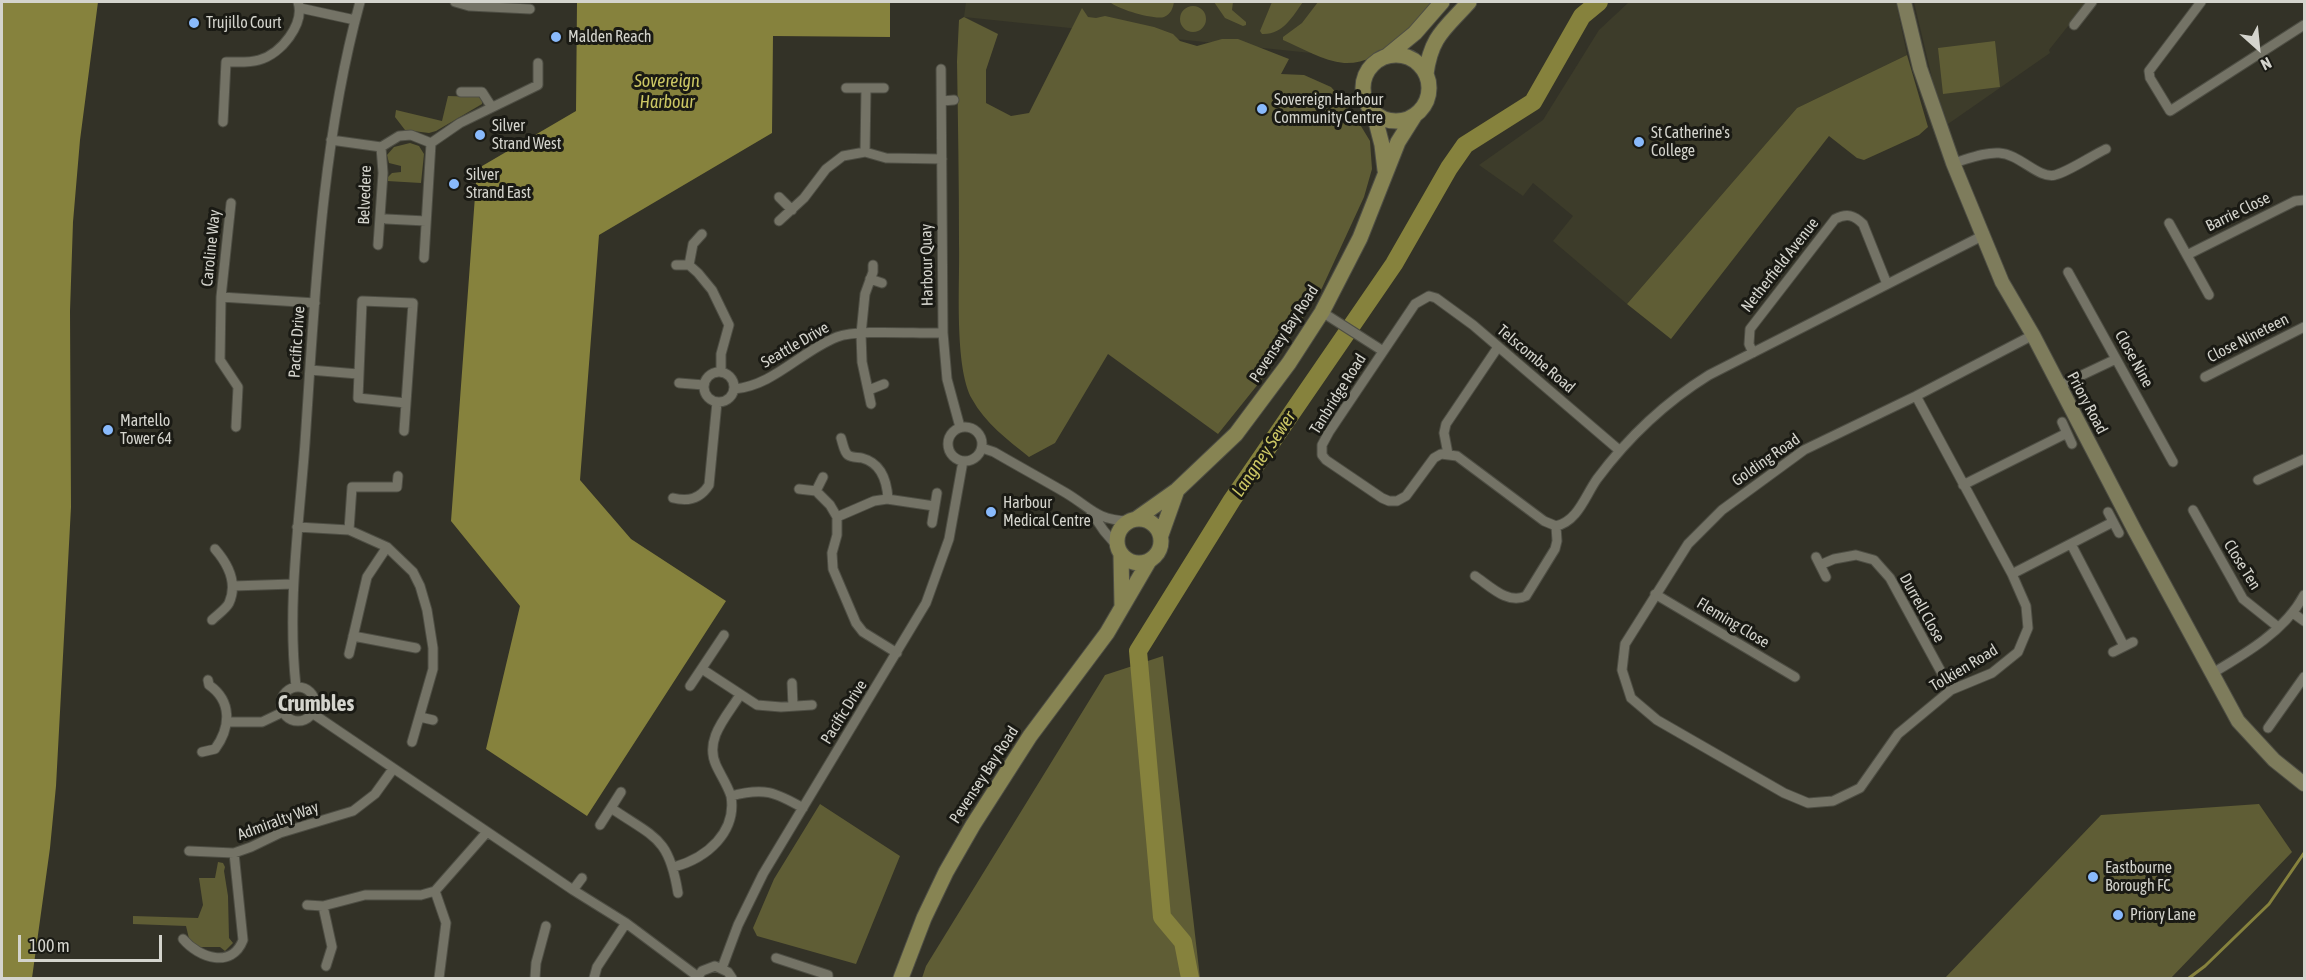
<!DOCTYPE html>
<style>
body{margin:0}
#map{position:relative;width:2306px;height:980px;overflow:hidden;background:#333227;font-family:"Asap Condensed",sans-serif}
canvas{display:block}
.frame{position:absolute;inset:0;border:3px solid #d4d4cd;pointer-events:none}
.north{position:absolute;left:2228px;top:18px;width:60px;height:60px;-webkit-text-stroke:4px #1a1a14;paint-order:stroke;rotate:153deg;font-size:16px;font-weight:700;line-height:24px;text-align:center;color:#d4d4cd}
.north::after{content:'';display:block;margin:auto;width:21px;height:27px;background:#d4d4cd;clip-path:polygon(50% 0,100% 100%,50% 72%,0 100%)}
.scale{position:absolute;left:18px;top:935px;width:144px;height:27px;box-sizing:border-box;border:3px solid #d4d4cd;border-top:0;padding-left:8px;font-size:18px;line-height:21px;white-space:nowrap;color:#d4d4cd;-webkit-text-stroke:4px #1a1a14;paint-order:stroke}
</style>
<div id="map">
<canvas width="2306" height="980"></canvas>
<div class="frame"></div>
<div class="north">N</div>
<div class="scale">100 m</div>
</div>
<script>
const g = document.querySelector('canvas').getContext('2d');
g.lineJoin = 'round';
function fill(path, color) { g.fillStyle = color; g.fill(path, 'evenodd'); }
function trace(path, color, width, dash) { g.strokeStyle = color; g.lineWidth = width; g.lineCap = dash ? 'butt' : 'round'; g.setLineDash(dash || []); g.stroke(path); }
function write(font, color, halo, rows, align = 'center') {
  g.font = font + ' "Asap Condensed",sans-serif'; g.lineWidth = 6; g.setLineDash([]); g.textBaseline = 'middle'; g.strokeStyle = halo; g.fillStyle = color; for (const [text, x, y, turn = 0] of rows) {
    g.save(); g.translate(x, y); g.rotate((+turn || 0) * Math.PI / 180); g.textAlign = isNaN(turn) ? turn : align; if (halo) g.strokeText(text, 0, 0); g.fillText(text, 0, 0); g.restore();
  }
}
const built = new Path2D(`
 M966 2H1403L1340 56 964 17Z
 M1629 2H1896L1907 55 1797 108 1627 304 1553 241 1573 216 1533 183 1523 196 1479 165 1543 120 1599 30Z
 M1914 2H2087L2049 50 2050 53 1948 124 1933 82Z`);
const green = new Path2D(`
 M1110 2H1174C1173 8 1171 14 1164 17 1154 20 1117 9 1110 2Z
 M1214 2H1233L1232 10 1246 22V25L1243 26 1225 18Z
 M1272 2H1303C1292 17 1283 35 1262 34L1260 31Z
 M1318 2H1434C1414 28 1381 65 1344 63 1323 61 1302 48 1283 40V37L1302 23Z
 M1180 19a13 13 0 1 1 26 0a13 13 0 1 1-26 0Z
 M1082 8 1088 17 1096 18 1105 16 1154 27 1173 34 1180 41 1197 46 1222 39H1238L1289 59 1281 74 1304 75 1331 87 1350 108 1370 141 1372 169 1364 197 1322 288 1267 373 1218 434 1108 354 1055 443 1029 457C1008 440 985 423 972 399 954 366 960 283 959 244 959 183 958 122 957 61L959 20 964 17 998 34 986 70V103L1011 116 1029 113Z
 M1995 41 2000 87 1943 94 1938 48Z
 M1907 55 1928 127 1919 135 1864 160 1857 158 1829 136 1671 339 1627 304 1797 108Z
 M448 96 479 97 482 99V104L436 131 429 133 405 130 395 117 396 110 442 121Z
 M410 143 419 146 424 154 421 183 387 181 388 177 392 173 401 172V166L389 163 387 155 394 147Z
 M1163 656 1200 978H922L926 966 1105 675Z
 M820 804 900 856 856 964 757 936 753 928 774 879Z
 M2259 804 2292 852 2171 978H1945L2101 815Z
 M218 862 223 863 225 867 224 871 228 896 229 938 233 943 225 951 220 947H191L186 926 133 924V916L198 918 203 905 199 878H215Z`);
const water = new Path2D(`
 M2 2H98L80 140 73 222 70 311 71 507 56 786 50 848 32 978H2Z
 M577 2H890V37L773 36 772 133 599 235 580 480 631 539 726 601 587 816 486 749 520 606 451 521 477 169 576 111Z`);
const stream = new Path2D(`
 M2189 978 2205 966 2269 904 2304 853`);
const river = new Path2D(`
 M1190 978 1183 942 1162 917 1138 651 1232 500 1394 264 1449 168 1465 145 1533 102 1582 16 1599 2`);
const street = new Path2D(`
 M455 2 469 6
 M470 2 469 6 530 9
 M2201 2 2149 71 2150 78 2170 111 2304 25
 M300 8 355 20
 M2074 25 2092 2
 M941 69 943 333 947 379 960 427
 M846 88H884
 M461 92H482L491 106
 M942 101 954 100
 M223 122 226 62C238 62 249 63 259 60 281 54 305 24 298 2
 M331 140 381 147 399 136 411 135 431 143
 M431 143 460 123 538 85V63
 M865 152 866 89
 M1953 163C1968 159 1984 152 1999 153 2020 154 2038 179 2055 175 2070 171 2091 156 2106 149
 M779 197 792 210
 M231 203 221 297 220 360 238 387 236 427
 M386 219 426 221
 M779 221 804 198 826 169 843 156 865 152 886 158 942 159
 M2169 223 2209 295
 M378 245 383 173 381 147
 M2187 255 2295 201 2304 200
 M424 258 431 143
 M676 265H689L698 273 712 290 729 325 721 354V372
 M689 265 693 244 702 234
 M2068 272 2173 462
 M870 279 882 283
 M221 297 315 303
 M1322 312 1383 351
 M1753 353 1749 344 1750 329 1835 219C1847 213 1854 215 1863 224L1887 284
 M310 370 358 374
 M704 387a15 15 0 1 1 30 0a15 15 0 1 1-30 0Z
 M2205 377 2304 327
 M679 383 704 385
 M2059 386 2116 359
 M734 389C773 386 801 351 837 337 858 329 918 334 943 333
 M869 390 884 384
 M1916 396 2012 574 2026 606 2028 628 2018 652 1992 673 1951 690 1898 734 1860 788 1833 801 1808 803 1784 793 1657 720 1631 698 1622 670 1625 644 1688 544 1722 510 1804 450 1916 396 2033 335
 M871 404 862 362 861 334 865 294 873 272V265
 M2062 422 2072 444
 M948 444a17 17 0 1 1 34 0a17 17 0 1 1-34 0Z
 M404 431 406 403 358 398 362 301 413 303 406 403
 M841 438C843 444 844 452 848 455 852 458 858 457 862 458 881 463 887 481 888 499
 M982 448 994 452C1018 466 1042 479 1066 493 1091 508 1096 520 1128 521
 M1448 454 1444 433 1446 424 1498 347
 M2258 480 2304 459
 M1963 485 2067 433
 M799 489 816 491 830 505 837 517V535L832 553 833 569 856 623 863 632 897 653
 M816 491 823 477
 M673 498C688 502 700 499 709 485L717 402
 M2193 510 2243 599 2278 627
 M1091 512 1104 531 1117 546
 M2108 512 2119 533
 M837 517 874 501 887 499 934 506
 M932 523 937 493
 M1556 526 1544 521 1457 456 1441 454 1434 458 1406 496 1397 501H1389L1382 498 1326 460 1322 455V445L1329 432 1415 304 1429 296 1436 298 1473 325 1619 450
 M1556 526C1578 521 1585 496 1597 479 1629 436 1664 403 1709 375L1982 236
 M297 527 349 530 387 547 413 572 420 586 427 610 433 648V669L412 742
 M349 530 352 487H397L398 476
 M2071 544 2124 646
 M1816 557 1826 577
 M1820 565 1834 559 1856 555 1874 560 1890 578 1951 690
 M2012 574 2113 522
 M1475 576C1490 586 1508 605 1526 596L1555 549 1557 541 1556 526
 M233 586 293 584
 M1655 594 1795 677
 M2293 613 2304 621
 M212 620C217 615 226 609 229 603 238 583 228 564 215 549
 M353 636 416 648
 M2113 652 2133 642
 M349 654 367 577 387 547
 M702 669 757 705 781 707 812 705
 M2211 674C2245 654 2285 631 2304 595
 M792 683 793 706
 M690 686 724 635
 M296 687C287 603 299 526 305 443 315 295 321 144 360 2
 M281 704a17 17 0 1 1 34 0a17 17 0 1 1-34 0Z
 M740 695C727 716 704 739 716 765 721 776 727 784 731 796 764 787 775 792 803 808
 M312 713 573 890 626 923 697 976
 M420 717 433 720
 M227 722H262L283 712
 M2268 728 2304 677
 M202 752 215 749C231 727 232 701 209 685L208 680
 M611 808C655 838 669 837 678 893
 M600 825 621 792
 M189 851 234 853 251 847 280 833 353 811 375 794 393 769
 M674 867C707 858 737 832 731 796
 M573 890 582 878
 M435 891 446 923 439 978
 M307 905 323 906 365 895H421L435 891 487 832
 M323 906 332 947 326 966
 M183 939C199 958 232 969 243 940L234 853
 M776 958 828 975V978
 M722 968 738 925 763 874 926 603 949 539 963 461
 M535 978 536 963 546 926
 M594 978 597 967 626 923
 M697 978 702 971 715 966 728 972 732 978`);
const secondary = new Path2D(`
 M1904 2 1920 68 1953 163 2002 282 2033 335 2135 531 2238 721 2274 760 2304 784`);
const primary = new Path2D(`
 M1363 88a33 33 0 1 1 66 0a33 33 0 1 1-66 0Z
 M1387 56 1415 33 1442 2
 M1426 74C1431 36 1445 29 1469 2
 M1374 114 1382 145 1385 170
 M1117 541a22 22 0 1 1 44 0a22 22 0 1 1-44 0Z
 M1136 519 1177 490 1236 434 1289 363 1322 312 1360 238 1398 142 1415 115
 M1161 535 1177 490
 M1121 555 1122 605
 M901 978 924 918 946 872 973 825 1030 736 1107 633 1149 561`);
const markers = [
 [194,23,6,"#89bafc"],
 [556,37,6,"#89bafc"],
 [1262,109,6,"#89bafc"],
 [480,135,6,"#89bafc"],
 [1639,142,6,"#89bafc"],
 [454,184,6,"#89bafc"],
 [108,430,6,"#89bafc"],
 [991,512,6,"#89bafc"],
 [2093,877,6,"#89bafc"],
 [2118,915,6,"#89bafc"]
];
const poiNames = [
 ["Trujillo Court",206,23],
 ["Malden Reach",568,37],
 ["Sovereign Harbour",1274,100],
 ["Community Centre",1274,118],
 ["Silver",492,126],
 ["Strand West",492,144],
 ["St Catherine's",1651,133],
 ["College",1651,151],
 ["Silver",466,175],
 ["Strand East",466,193],
 ["Martello",120,421],
 ["Tower 64",120,439],
 ["Harbour",1003,503],
 ["Medical Centre",1003,521],
 ["Eastbourne",2105,868],
 ["Borough FC",2105,886],
 ["Priory Lane",2130,915]
];
const streetNames = [
 ["Belvedere",365,195,-88],
 ["Barrie Close",2238,212,-26],
 ["Caroline Way",211,248,-84],
 ["Harbour Quay",927,265,-91],
 ["Netherfield Avenue",1780,265,-52],
 ["Pevensey Bay Road",1284,334,-57],
 ["Close Nineteen",2248,338,-27],
 ["Pacific Drive",297,342,-86],
 ["Seattle Drive",795,345,-30],
 ["Telscombe Road",1536,359,40],
 ["Close Nine",2134,359,61],
 ["Tanbridge Road",1338,394,-58],
 ["Priory Road",2087,403,62],
 ["Golding Road",1766,460,-35],
 ["Close Ten",2242,565,58],
 ["Durrell Close",1922,608,61],
 ["Fleming Close",1733,623,31],
 ["Tolkien Road",1964,668,-31],
 ["Pacific Drive",844,712,-58],
 ["Pevensey Bay Road",984,775,-57],
 ["Admiralty Way",278,821,-20]
];
const waterNames = [
 ["Sovereign",667,81],
 ["Harbour",667,102],
 ["Langney Sewer",1264,454,-56]
];
const districtNames = [
 ["Crumbles",316,704]
];
fill(built, '#3d3c2a');
fill(green, '#5f5d35');
fill(water, '#86823d');
trace(stream, '#86823d', 3);
trace(river, '#86823d', 18);
trace(street, '#4e4e44', 11);
trace(secondary, '#4e4e44', 16);
trace(primary, '#4e4e44', 17);
trace(street, '#747366', 9);
trace(secondary, '#7e7c5c', 14);
trace(primary, '#878453', 15);
for (const [x, y, r, color] of markers) { const dot = new Path2D(); dot.arc(x, y, r, 0, 2 * Math.PI); g.fillStyle = color; g.fill(dot); trace(dot, '#1a1a14', 2); }
write('16px', '#d4d4cd', '#1a1a14', poiNames, 'left');
write('16px', '#d4d4cd', '#1a1a14', streetNames);
write('italic 18px', '#ccc764', '#1a1a14', waterNames);
write('bold 22px', '#d4d4cd', '#1a1a14', districtNames);
</script>
